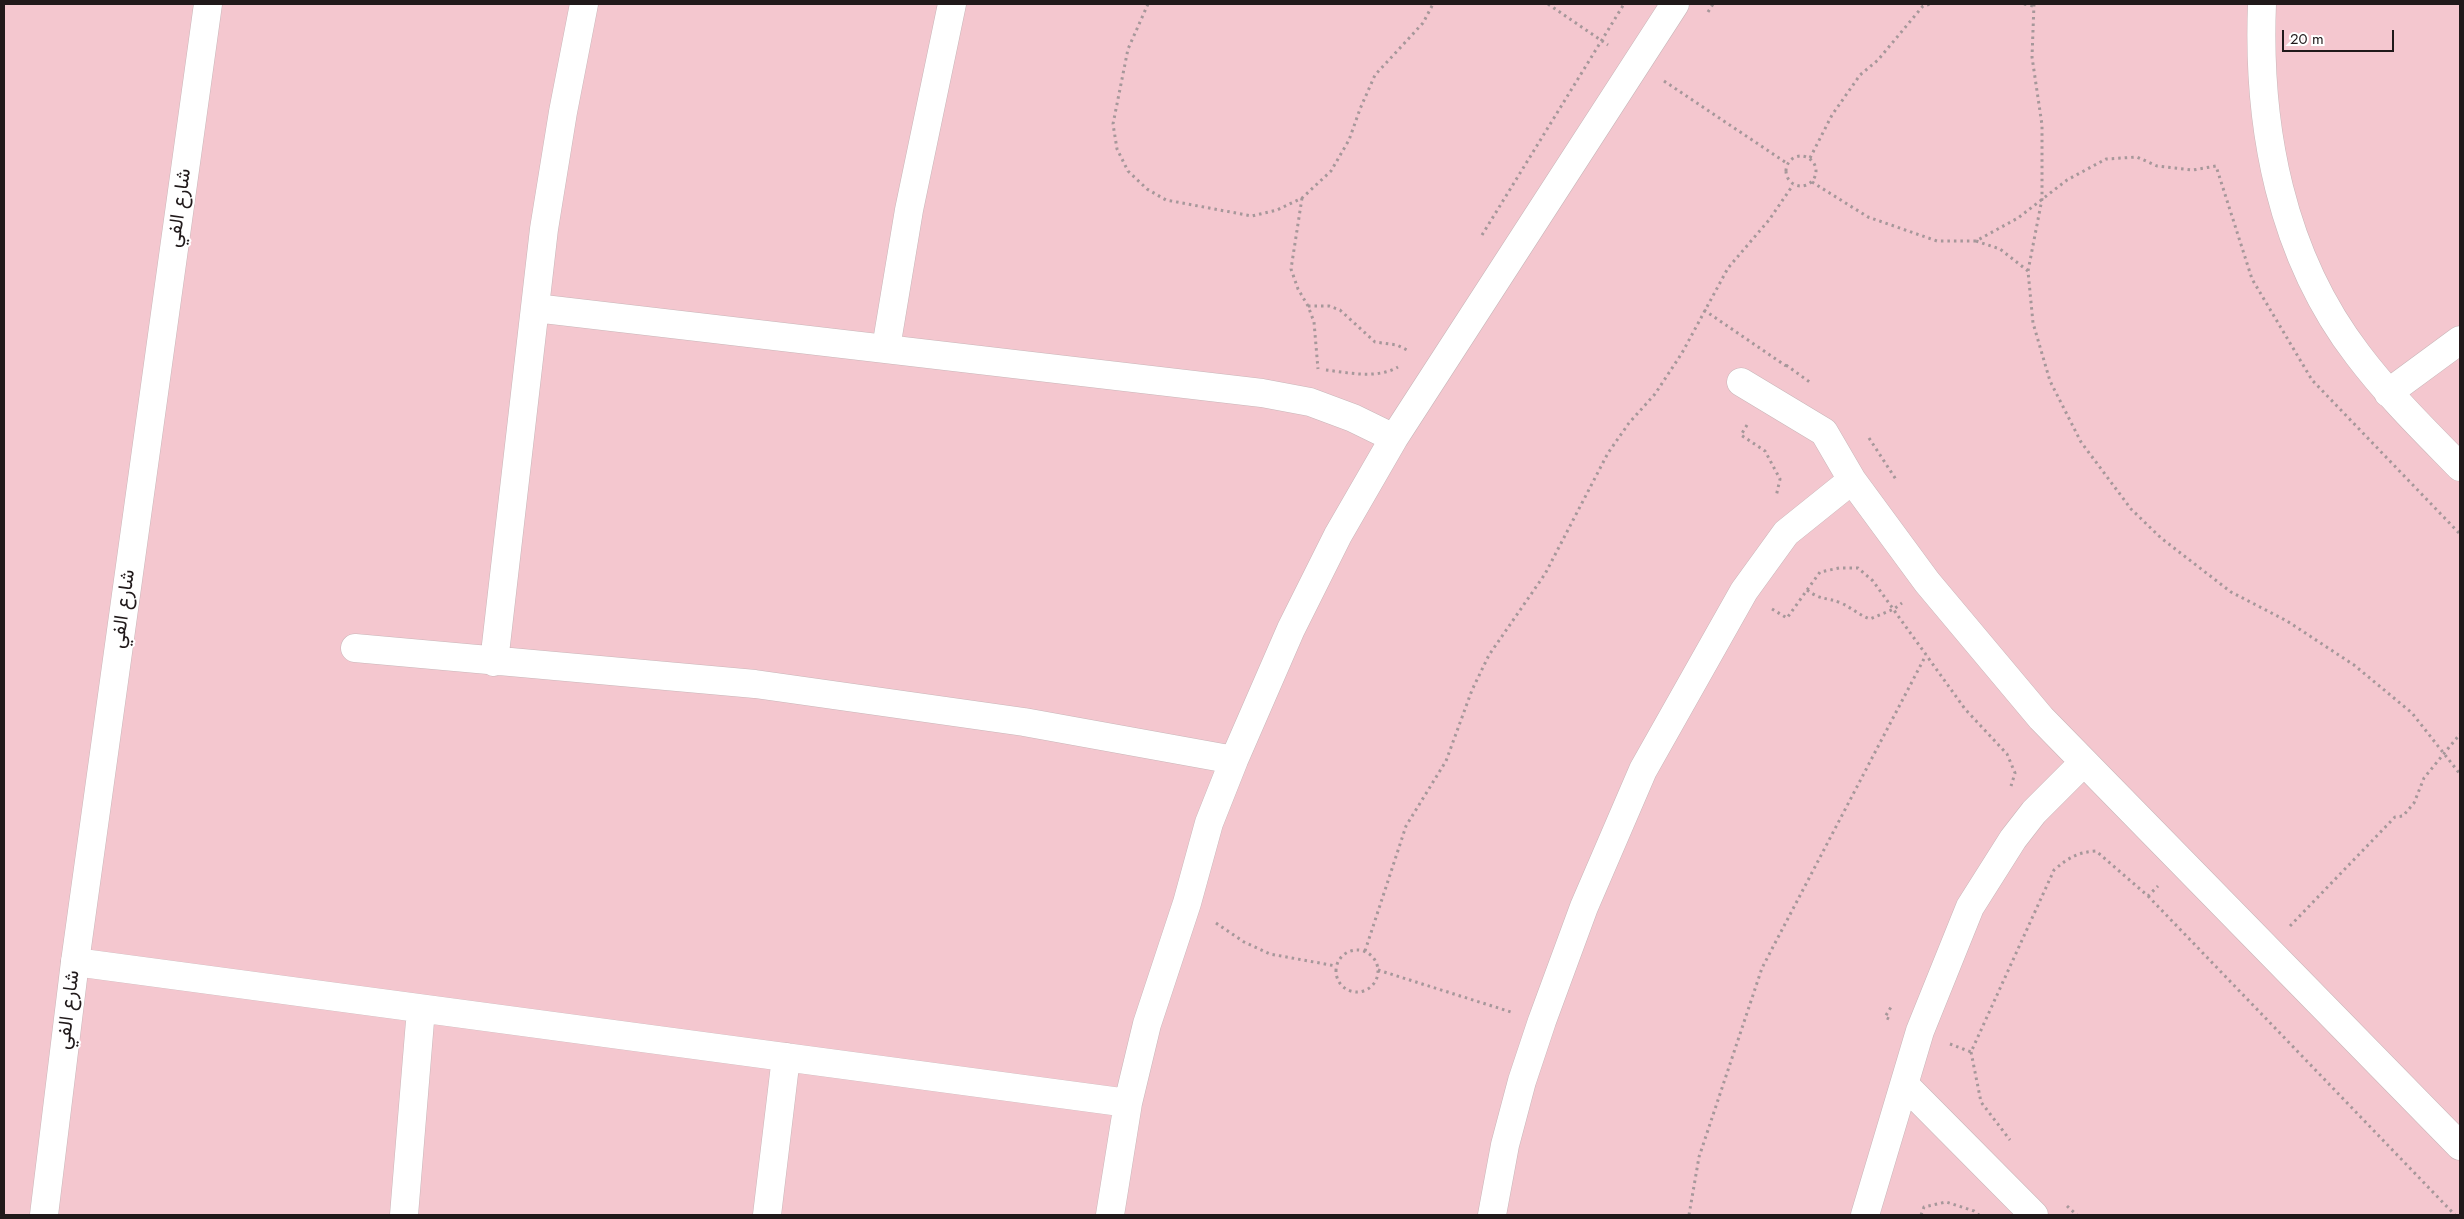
<!DOCTYPE html>
<meta charset="utf-8">
<style>
body{margin:0}
#map{position:relative;width:2464px;height:1219px;overflow:hidden;background:#ffebee;font-family:Jost,sans-serif}
canvas{display:block}
.frame{position:absolute;inset:0;border:5px solid #20191a;pointer-events:none}
.scale{position:absolute;left:2282px;top:30px;width:112px;height:22px;box-sizing:border-box;border:2px solid #20191a;border-top:0;padding-left:6px;font-size:15px;line-height:18px;white-space:nowrap;color:#20191a;-webkit-text-stroke:4px #fff;paint-order:stroke}
</style>
<div id="map">
<canvas width="2464" height="1219"></canvas>
<div class="frame"></div>
<div class="scale">20 m</div>
</div>
<script>
const g = document.querySelector('canvas').getContext('2d');
g.lineJoin = 'round';
function fill(path, color) { g.fillStyle = color; g.fill(path, 'evenodd'); }
function trace(path, color, width, dash) { g.strokeStyle = color; g.lineWidth = width; g.lineCap = dash ? 'butt' : 'round'; g.setLineDash(dash || []); g.stroke(path); }
function write(font, color, halo, rows, align = 'center') {
  g.font = font + ' Jost,Vazirmatn,sans-serif'; g.lineWidth = 4; g.setLineDash([]); g.textBaseline = 'middle'; g.strokeStyle = halo; g.fillStyle = color; for (const [text, x, y, turn = 0] of rows) {
    g.save(); g.translate(x, y); g.rotate((+turn || 0) * Math.PI / 180); g.textAlign = isNaN(turn) ? turn : align; if (halo) g.strokeText(text, 0, 0); g.fillText(text, 0, 0); g.restore();
  }
}
const green = new Path2D(`
 M4 4H2460V1215H4Z`);
const path = new Path2D(`
 M1148 4 1128 49 1113 124 1117 149 1128 171 1147 189 1166 200 1252 216 1277 210 1302 198 1331 171 1349 140 1360 109 1375 75 1423 23 1433 4
 M1548 4 1608 45
 M2024 4 2033 6
 M2034 4 2032 57 2042 125V199L2028 271 2033 323 2050 381 2081 442 2131 509 2161 538 2231 592 2287 621 2354 665 2412 713 2460 774
 M1708 12 1713 4
 M1664 81 1788 164
 M1786 171a15 15 0 1 1 30 0a15 15 0 1 1-30 0Z
 M1810 158 1832 115 1860 75 1878 60 1923 6 1931 4
 M1812 182 1868 217 1937 241H1976L2018 218 2067 180 2106 159 2137 157 2157 166 2193 170 2216 166 2252 279 2312 380 2460 534
 M1302 198 1291 269 1298 289 1308 306 1314 322 1318 369
 M1482 235 1624 4
 M1976 241 2000 249 2028 271
 M1308 306H1329L1340 310 1375 342 1397 345 1409 351
 M1704 310 1786 366
 M1786 365 1811 383
 M1326 370C1350 373 1377 379 1398 367
 M1747 425 1741 435 1765 451 1780 479 1776 497
 M1869 438 1897 481
 M1807 590C1822 601 1827 597 1841 603 1852 608 1859 615 1870 619L1894 609 1902 603
 M1772 609 1787 618 1820 572 1839 568H1858L1873 581 1965 709 2007 754 2015 773 2011 786
 M2148 896 2455 1215
 M1216 923 1244 942 1270 954 1336 966
 M2290 926 2395 817 2403 816 2414 803 2424 778 2460 734
 M1336 971a21 21 0 1 1 42 0a21 21 0 1 1-42 0Z
 M1365 951 1406 826 1446 761 1472 690 1489 655 1545 574 1608 453 1629 423 1655 394 1682 353 1728 268 1769 220 1793 185
 M1378 970 1511 1012
 M1889 1019 1885 1017 1891 1007
 M1950 1044 1971 1052 2054 870C2068 858 2078 852 2096 851L2148 896 2158 886
 M1971 1052 1981 1102 2010 1140
 M2067 1206 2077 1215
 M1689 1215 1699 1157 1762 968 1926 655
 M1921 1215 1924 1207 1946 1202 1974 1211 1979 1215`);
const minor = new Path2D(`
 M2262 4C2257 127 2281 255 2358 355 2389 396 2425 431 2460 467
 M535 308 1262 393 1310 402 1353 418 1394 438
 M886 348 909 210 952 4
 M1741 382 1824 432 1852 480 1927 582 2041 718 2460 1146
 M2388 393 2460 340
 M355 648 755 684 1024 722 1234 760
 M494 662 544 229 563 112 584 4
 M75 962 1128 1103
 M1905 1085 2034 1215
 M404 1215 421 1009
 M767 1215 786 1057
 M1110 1215 1128 1103 1147 1024 1187 903 1209 823 1234 760 1291 629 1338 535 1394 438 1675 4
 M1492 1215 1505 1145 1522 1081 1542 1021 1584 907 1643 770 1744 591 1786 533 1852 480
 M1865 1215 1920 1031 1970 907 2013 839 2034 812 2084 762`);
const tertiary = new Path2D(`
 M44 1215 75 962 208 4`);
const streetNames = [
 ["شارع الفي",180,208,-82],
 ["شارع الفي",124,609,-82],
 ["شارع الفي",69,1010,-83]
];
fill(green, '#f4c7cf');
trace(minor, '#c9b6b9', 29);
trace(tertiary, '#c9b6b9', 29);
trace(path, '#a6979a', 3, [2.5, 4]);
trace(minor, '#fff', 28);
trace(tertiary, '#fff', 28);
write('20px', '#20191a', '#fff', streetNames);
</script>
